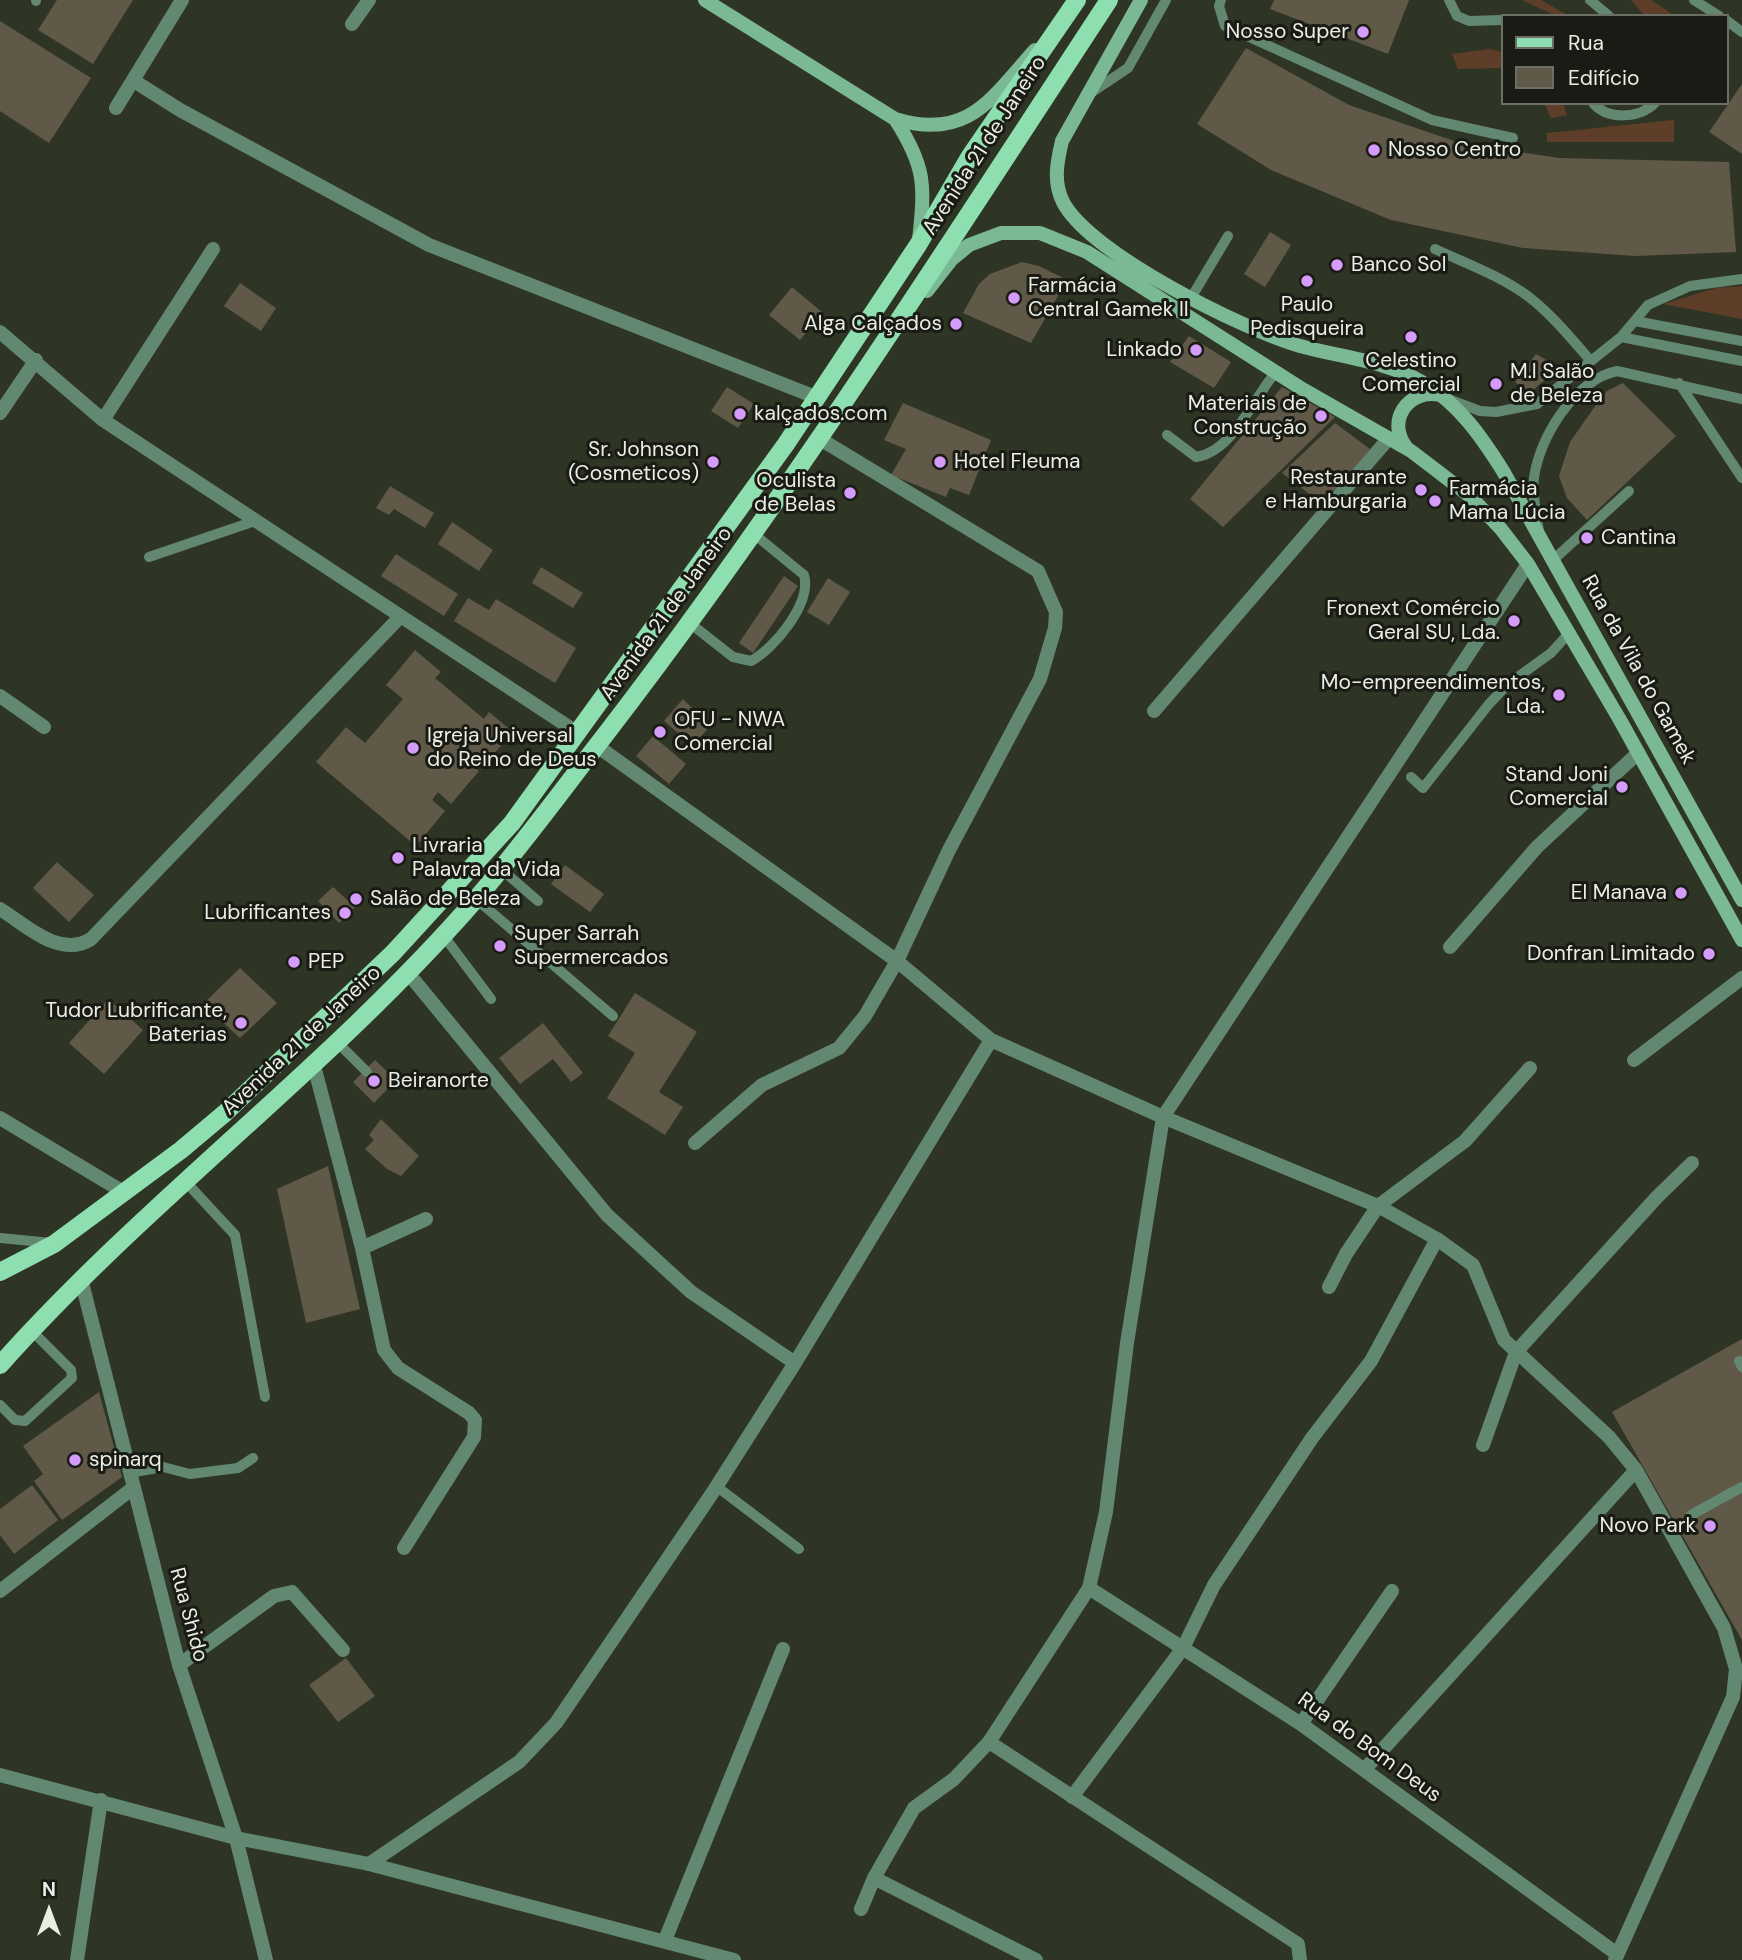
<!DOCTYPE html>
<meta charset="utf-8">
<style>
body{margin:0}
#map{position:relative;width:1742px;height:1960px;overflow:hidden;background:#2f3524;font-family:"DM Sans",sans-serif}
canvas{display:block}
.legend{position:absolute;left:1501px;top:14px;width:228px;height:91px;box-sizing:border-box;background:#191b14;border:2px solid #6d6f67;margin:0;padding:9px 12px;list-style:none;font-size:21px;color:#eaeee3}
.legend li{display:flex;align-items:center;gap:14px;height:35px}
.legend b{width:35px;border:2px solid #6d6f67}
.north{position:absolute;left:14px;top:1876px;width:70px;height:70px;-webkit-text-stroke:5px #191b14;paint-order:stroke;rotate:0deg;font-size:19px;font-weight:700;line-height:28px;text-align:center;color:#eaeee3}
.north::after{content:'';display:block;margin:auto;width:24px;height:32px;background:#eaeee3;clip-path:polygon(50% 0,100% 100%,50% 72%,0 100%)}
</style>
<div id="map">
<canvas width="1742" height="1960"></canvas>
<ul class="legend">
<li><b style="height:9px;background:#8ddfaf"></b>Rua</li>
<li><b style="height:19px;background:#615948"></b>Edifício</li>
</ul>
<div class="north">N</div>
</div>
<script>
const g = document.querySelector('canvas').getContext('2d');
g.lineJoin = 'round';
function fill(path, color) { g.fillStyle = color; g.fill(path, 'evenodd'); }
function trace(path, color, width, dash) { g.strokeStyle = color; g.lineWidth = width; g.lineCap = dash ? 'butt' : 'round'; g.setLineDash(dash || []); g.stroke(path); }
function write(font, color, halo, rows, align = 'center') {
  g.font = font + ' "DM Sans",sans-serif'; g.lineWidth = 6; g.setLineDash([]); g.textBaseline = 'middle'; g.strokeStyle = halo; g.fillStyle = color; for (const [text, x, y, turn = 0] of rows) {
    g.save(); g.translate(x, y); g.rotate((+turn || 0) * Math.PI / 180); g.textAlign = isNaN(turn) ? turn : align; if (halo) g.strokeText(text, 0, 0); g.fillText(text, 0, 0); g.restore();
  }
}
const green = new Path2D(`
 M1522 0H1541L1569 16H1556Z
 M1631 0H1651L1675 16H1645Z
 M1490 49 1502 52V68L1458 69 1452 54Z
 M1544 103H1563L1567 115 1551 118Z
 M1674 120V142H1547V133Z
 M1742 286V319L1663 304 1716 288Z`);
const building = new Path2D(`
 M57 0H133L93 64 38 30Z
 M1274 0H1409L1388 54 1270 9Z
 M0 21 91 78 49 143 0 111Z
 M1246 48 1349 105 1460 143 1559 158 1729 162 1736 252 1635 256 1523 248 1391 220 1271 170 1197 124Z
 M1742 84V154L1709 132Z
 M1270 232 1291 245 1265 287 1244 274Z
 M1022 262 1039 266 1067 280 1031 343 963 313 979 284 990 274Z
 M240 283 276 308 261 331 224 306Z
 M792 287 823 313 800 340 769 315Z
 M1189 336 1231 362 1214 388 1170 362Z
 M1536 354 1559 367 1529 394 1515 382Z
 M1623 383 1676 436 1587 520 1567 498 1559 476 1570 442 1598 402 1607 391Z
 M727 387 754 404 738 428 711 411Z
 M1282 387 1335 417 1223 527 1190 499Z
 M903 403 991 440 969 495 950 488 946 497 891 475 906 449 884 440Z
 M1335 423 1370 449 1325 506 1282 473Z
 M390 486 434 513 425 528 394 509 389 515 376 508Z
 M452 522 493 550 479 571 438 544Z
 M396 554 458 594 444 616 381 576Z
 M541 567 583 593 573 608 532 583Z
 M784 576 798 586 753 653 739 643Z
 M828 578 850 592 829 625 807 612Z
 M468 598 489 610 496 599 576 648 555 683 454 621Z
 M415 650 441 672 435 678 484 719 489 712 513 732 485 764 472 753 465 760 479 771 451 804 438 792 432 800 445 811 416 846 316 762 346 727 365 743 403 699 386 685Z
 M683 699 710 726 693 746 664 721Z
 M653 736 686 764 669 784 636 756Z
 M57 862 94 895 69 922 33 888Z
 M565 865 604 894 590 912 551 884Z
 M333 887 355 907 339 923 318 901Z
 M240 968 277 1003 240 1038 203 1004Z
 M635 993 697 1032 659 1092 683 1107 665 1135 607 1098 635 1053 608 1036Z
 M108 999 143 1030 104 1074 69 1043Z
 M543 1023 583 1073 571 1082 553 1059 520 1084 499 1058Z
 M375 1060 396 1080 374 1103 353 1082Z
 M381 1119 419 1156 401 1176 387 1169 365 1149 374 1140 369 1135Z
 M328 1166 360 1309 306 1323 277 1189Z
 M1742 1339V1640L1612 1412Z
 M99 1392 122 1477 62 1520 34 1481 43 1474 23 1446Z
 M32 1485 58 1520 14 1554 0 1535V1509Z
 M346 1658 375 1696 338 1722 309 1685Z`);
const service = new Path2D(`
 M1221 0 1219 6 1225 26 1432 120 1513 138
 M1449 0 1457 16 1469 21 1502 20
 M1590 0 1609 16
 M1694 0 1719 16
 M36 1V0
 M1726 20 1742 32
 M1092 92 1128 68 1166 0
 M1593 103C1607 120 1639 119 1655 103
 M1435 249C1467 264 1501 276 1529 297 1552 315 1571 338 1590 360
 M1191 298 1228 236
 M1635 321 1742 341
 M1621 337 1742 361
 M1679 383 1742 478
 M1448 399 1480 411 1496 412 1537 404 1621 337 1648 305 1690 286 1742 279
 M1167 435 1196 457C1233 452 1253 398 1276 372
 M1539 531C1536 514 1532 494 1534 477 1541 435 1575 380 1617 371L1742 399
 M149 557 255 521
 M1553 560 1629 491
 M691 624 733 657 751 661C774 649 812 603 804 575L754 534
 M1411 777 1423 788 1489 704 1508 684 1551 653 1569 633
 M501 869 538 901
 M476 899 613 1016
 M443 935 491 999
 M336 1041 367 1072
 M185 1181 235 1235 265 1397
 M0 1238 52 1243
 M1739 1361 1742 1367
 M0 1405 15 1420 25 1421 72 1378 71 1370 31 1330
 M129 1473 163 1467 190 1474 238 1468 253 1458
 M716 1486 799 1549
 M1691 1515 1742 1487`);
const minor = new Path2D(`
 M352 24 369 0
 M134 81 180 110 429 245 818 398
 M116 108 182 0
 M0 332 103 420 578 733
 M0 413 36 360
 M103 420 213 249
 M0 696 44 727
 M1154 711 1389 438
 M597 746 897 961 991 1040 1163 1117 1378 1206 1437 1239 1473 1265 1504 1340 1609 1437 1636 1470 1724 1628 1736 1669 1733 1697 1615 1960
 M0 909C26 925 60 959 91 939L400 617
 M1450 947 1537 847 1638 753
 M408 973 607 1215 691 1292 795 1363
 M1634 1060 1742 978
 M313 1062 362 1248 384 1350 398 1368 469 1413 475 1420 474 1437 404 1548
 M0 1118 125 1193
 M695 1143 762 1085 839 1048 865 1016 897 961 949 850 1040 679 1055 628 1056 612 1038 571 820 439
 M362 1248 426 1219
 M81 1279 179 1665 236 1838 266 1960
 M1329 1287 1346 1254 1378 1206 1465 1141 1530 1068
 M1483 1445 1516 1352 1657 1197 1692 1163
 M1089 1588 1301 1724 1617 1954
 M0 1591 133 1488
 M179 1665 274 1596 292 1592 343 1650
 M1301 1724 1392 1591
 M989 1742 1298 1944 1300 1960
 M1364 1770 1636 1470
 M1072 1797 1183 1648 1214 1585 1312 1438 1371 1361 1437 1239
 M369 1864 519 1762 556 1723 713 1492 795 1363 991 1040
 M874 1878 1036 1960
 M861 1909 874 1878 914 1808 954 1779 989 1742 1089 1588 1106 1512 1127 1343 1163 1117 1528 564
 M665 1940 783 1649
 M77 1960 101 1800`);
const tertiary = new Path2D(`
 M0 1775 236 1838 369 1864 734 1960`);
const secondary = new Path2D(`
 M705 0 895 119C968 141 991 99 1035 50
 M1141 0 1062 141C1057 162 1053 182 1063 202 1089 253 1244 330 1300 346 1340 357 1386 361 1422 382 1459 404 1481 436 1503 471L1742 900
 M895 119C926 167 925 185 919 240
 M927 291 952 259 969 245 1001 233H1040L1087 252 1299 387 1411 451 1436 470 1471 497 1501 529 1528 564 1620 720 1742 940
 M1407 448C1385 422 1408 388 1440 395`);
const primary = new Path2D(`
 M0 1272 54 1244 181 1150 225 1113 393 953 512 823 786 444 918 245 970 156 1077 0
 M0 1365C148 1199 330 1067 476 899 520 848 560 793 602 739 785 502 945 250 1109 0`);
const markers = [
 [1363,32,7,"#d59cfb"],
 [1374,150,7,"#d59cfb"],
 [1337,265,7,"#d59cfb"],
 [1307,281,7,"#d59cfb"],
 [1014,298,7,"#d59cfb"],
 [956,324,7,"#d59cfb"],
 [1411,337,7,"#d59cfb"],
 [1196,350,7,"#d59cfb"],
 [1496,384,7,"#d59cfb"],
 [740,414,7,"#d59cfb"],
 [1321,416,7,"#d59cfb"],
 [713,462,7,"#d59cfb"],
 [940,462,7,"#d59cfb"],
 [1421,490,7,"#d59cfb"],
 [850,493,7,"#d59cfb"],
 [1435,501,7,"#d59cfb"],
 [1587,538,7,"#d59cfb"],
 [1514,621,7,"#d59cfb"],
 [1559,695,7,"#d59cfb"],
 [660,732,7,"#d59cfb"],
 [413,748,7,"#d59cfb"],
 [1622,787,7,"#d59cfb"],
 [398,858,7,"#d59cfb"],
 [1681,893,7,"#d59cfb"],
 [356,899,7,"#d59cfb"],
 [345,913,7,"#d59cfb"],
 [500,946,7,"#d59cfb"],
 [1709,954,7,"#d59cfb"],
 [294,962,7,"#d59cfb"],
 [241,1023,7,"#d59cfb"],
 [374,1081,7,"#d59cfb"],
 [75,1460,7,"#d59cfb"],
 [1710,1526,7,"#d59cfb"]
];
const poiNames = [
 ["Nosso Super",1349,32,"right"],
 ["Nosso Centro",1388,150],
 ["Banco Sol",1351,265],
 ["Farmácia",1028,286],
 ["Central Gamek II",1028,310],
 ["Paulo",1307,305,"center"],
 ["Pedisqueira",1307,329,"center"],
 ["Alga Calçados",942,324,"right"],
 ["Linkado",1182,350,"right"],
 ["Celestino",1411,361,"center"],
 ["Comercial",1411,385,"center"],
 ["M.I Salão",1510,372],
 ["de Beleza",1510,396],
 ["Materiais de",1307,404,"right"],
 ["Construção",1307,428,"right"],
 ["kalçados.com",754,414],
 ["Sr. Johnson",699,450,"right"],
 ["(Cosmeticos)",699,474,"right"],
 ["Hotel Fleuma",954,462],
 ["Restaurante",1407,478,"right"],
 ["e Hamburgaria",1407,502,"right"],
 ["Oculista",836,481,"right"],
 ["de Belas",836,505,"right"],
 ["Farmácia",1449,489],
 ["Mama Lúcia",1449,513],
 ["Cantina",1601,538],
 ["Fronext Comércio",1500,609,"right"],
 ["Geral SU, Lda.",1500,633,"right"],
 ["Mo-empreendimentos,",1545,683,"right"],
 ["Lda.",1545,707,"right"],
 ["OFU - NWA",674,720],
 ["Comercial",674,744],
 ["Igreja Universal",427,736],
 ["do Reino de Deus",427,760],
 ["Stand Joni",1608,775,"right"],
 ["Comercial",1608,799,"right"],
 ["Livraria",412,846],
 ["Palavra da Vida",412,870],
 ["El Manava",1667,893,"right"],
 ["Salão de Beleza",370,899],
 ["Lubrificantes",331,913,"right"],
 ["Super Sarrah",514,934],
 ["Supermercados",514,958],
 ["Donfran Limitado",1695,954,"right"],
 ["PEP",308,962],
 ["Tudor Lubrificante,",227,1011,"right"],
 ["Baterias",227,1035,"right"],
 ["Beiranorte",388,1081],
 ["spinarq",89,1460],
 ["Novo Park",1696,1526,"right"]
];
const streetNames = [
 ["Avenida 21 de Janeiro",985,146,-57],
 ["Avenida 21 de Janeiro",667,614,-54],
 ["Rua da Vila do Gamek",1638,670,61],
 ["Avenida 21 de Janeiro",302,1041,-43],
 ["Rua Shido",188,1615,75],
 ["Rua do Bom Deus",1369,1748,36]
];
fill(green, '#5e3e29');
fill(building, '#615948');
trace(service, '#628871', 10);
trace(minor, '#628871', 14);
trace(tertiary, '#628871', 14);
trace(secondary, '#7bb994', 14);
trace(primary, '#8ddfaf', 18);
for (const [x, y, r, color] of markers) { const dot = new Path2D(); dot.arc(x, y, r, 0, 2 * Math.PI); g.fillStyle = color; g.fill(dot); trace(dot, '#191b14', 2.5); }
write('21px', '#eaeee3', '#191b14', poiNames, 'left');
write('21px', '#eaeee3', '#191b14', streetNames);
</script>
